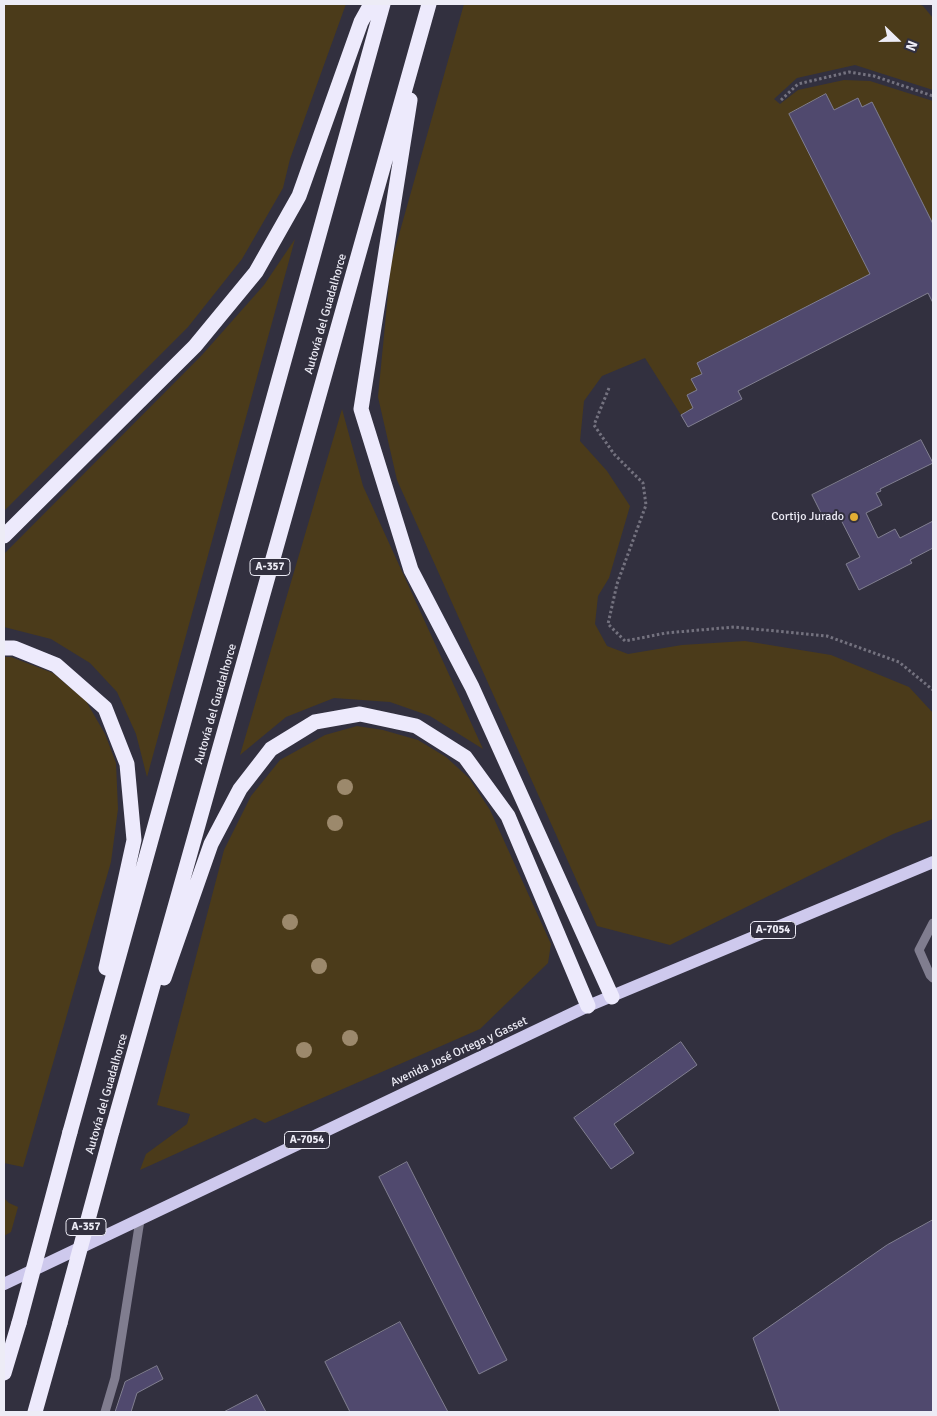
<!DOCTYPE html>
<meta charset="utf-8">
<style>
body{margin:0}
#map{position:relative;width:937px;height:1416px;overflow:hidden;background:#32303f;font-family:Signika,sans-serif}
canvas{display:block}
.frame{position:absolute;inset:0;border:5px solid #edecf6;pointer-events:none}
.north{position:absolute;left:872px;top:15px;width:50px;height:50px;-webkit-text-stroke:4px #32303f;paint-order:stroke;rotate:112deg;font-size:14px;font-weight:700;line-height:20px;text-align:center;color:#edecf6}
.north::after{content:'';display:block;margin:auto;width:18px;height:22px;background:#edecf6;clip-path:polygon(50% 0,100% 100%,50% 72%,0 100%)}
</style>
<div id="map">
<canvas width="937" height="1416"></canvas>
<div class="frame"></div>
<div class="north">N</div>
</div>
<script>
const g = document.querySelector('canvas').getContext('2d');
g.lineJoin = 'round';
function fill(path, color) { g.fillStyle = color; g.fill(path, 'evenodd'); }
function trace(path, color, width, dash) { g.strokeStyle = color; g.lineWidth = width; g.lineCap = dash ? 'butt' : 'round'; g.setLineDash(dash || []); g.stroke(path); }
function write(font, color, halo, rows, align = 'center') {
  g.font = font + ' Signika,sans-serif'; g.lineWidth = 4; g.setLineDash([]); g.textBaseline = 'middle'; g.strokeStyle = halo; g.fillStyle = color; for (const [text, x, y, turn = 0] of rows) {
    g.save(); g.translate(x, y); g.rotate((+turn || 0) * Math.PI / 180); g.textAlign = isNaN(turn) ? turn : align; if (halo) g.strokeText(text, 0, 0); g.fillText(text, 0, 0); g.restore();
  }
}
const green = new Path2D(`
 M4 4H346L290 159 283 188 242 259 188 327 4 511Z
 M464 4H918L923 6 933 18V90L855 65 797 78 774 99 780 104 798 90 844 80 870 81 933 101V224L872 102 862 107 857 98 834 110 826 94 789 114 870 274 697 363 702 374 692 379 697 390 687 395 693 408 681 415 645 358 602 376 584 401 580 441 607 471 630 506 609 578 598 596 595 624 607 646 628 654 682 645 745 641 831 655 909 687 933 713V819L893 834 670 945 597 926 397 480 378 397 391 263Z
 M295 239 147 777 136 734 117 692 90 663 51 639 4 627V554L202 355 264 285Z
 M342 409 363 486 483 749 430 716 390 702 334 698 286 717 240 755Z
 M4 657H11L53 673 86 701 105 734 116 763 118 809 111 862 23 1167 4 1163Z
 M357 726 383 730 418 740 446 757 469 778 490 810 551 944 548 963 480 1029 265 1123 255 1118 140 1170 146 1154 187 1124 190 1114 157 1105 224 850 251 796 280 760 325 735Z
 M4 1198 9 1203 18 1207 11 1232 4 1236Z`);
const building = new Path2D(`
 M826 94 834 110 858 98 862 107 872 102 933 224V303L928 293 738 391 742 399 688 427 681 415 693 408 687 395 697 390 691 379 702 374 697 363 870 274 789 114Z
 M921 440 933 463 880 489 881 491 876 493 882 505 866 513 878 538 895 529 900 538 933 521V548L910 560 912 563 859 590 846 564 860 557 838 514 825 521 812 495Z
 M681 1042 697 1065 614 1124 634 1153 611 1169 574 1118Z
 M407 1162 507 1360 479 1374 379 1177Z
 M933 1220V1412H780L753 1338 887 1245Z
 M400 1322 448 1412H350L325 1362Z
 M157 1366 163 1379 137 1393 131 1412H115L125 1382Z
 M257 1395 266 1412H224Z`);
const path = new Path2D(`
 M781 100 798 84 849 72 874 76 933 96
 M609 388 594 425 614 454 643 483 646 505 617 584 608 624 625 641 666 633 734 627 827 636 899 662 933 690`);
const lane = new Path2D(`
 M933 923 919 950 930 975 933 978
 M105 1412 115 1378 140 1220`);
const primary = new Path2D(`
 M4 1284 588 1006 933 862`);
const highway = new Path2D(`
 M410 100 361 409 411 570 472 687 612 997
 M4 536 195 346 256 272 299 196 361 22 371 4
 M4 648H14L56 665 105 708 127 764 134 840 106 968
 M164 978 211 844 240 789 271 749 315 722 360 714 416 726 465 757 508 816 588 1006
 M112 1131 429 4
 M70 1132 383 4
 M4 1373 19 1323
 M35 1412 60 1323`);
const highwayBridge = new Path2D(`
 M19 1323 70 1132
 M60 1323 112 1131`);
const trees = [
 [345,787],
 [335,823],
 [290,922],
 [319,966],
 [350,1038],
 [304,1050]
];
const markers = [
 [854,517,5,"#e2ae34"]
];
const shields = [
 [270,567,40],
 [773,930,45],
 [307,1140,45],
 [86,1227,40]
];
const shieldNames = [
 ["A-357",270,567],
 ["A-7054",773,930],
 ["A-7054",307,1140],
 ["A-357",86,1227]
];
const streetNames = [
 ["Autovía del Guadalhorce",326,314,-74],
 ["Autovía del Guadalhorce",216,704,-74],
 ["Avenida José Ortega y Gasset",459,1052,-25],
 ["Autovía del Guadalhorce",107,1094,-74]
];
const poiNames = [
 ["Cortijo Jurado",844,517]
];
fill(green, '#4b3b1a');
fill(building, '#50496e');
trace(building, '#817f91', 1);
trace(path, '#74727f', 3, [2.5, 2.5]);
trace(lane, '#807d8f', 9);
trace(primary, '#cec9ed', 12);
trace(highway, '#edeafc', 15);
trace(highwayBridge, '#edeafc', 15);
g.fillStyle = '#9c896c';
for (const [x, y] of trees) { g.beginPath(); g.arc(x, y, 8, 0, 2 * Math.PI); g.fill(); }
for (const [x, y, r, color] of markers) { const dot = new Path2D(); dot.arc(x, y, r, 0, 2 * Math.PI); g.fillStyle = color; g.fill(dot); trace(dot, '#32303f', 2); }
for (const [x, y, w] of shields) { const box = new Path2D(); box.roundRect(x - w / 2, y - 8.5, w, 17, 4); g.fillStyle = '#32303f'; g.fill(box); trace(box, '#edecf6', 1); }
write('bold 11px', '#edecf6', null, shieldNames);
write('12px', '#edecf6', '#32303f', streetNames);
write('12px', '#edecf6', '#32303f', poiNames, 'right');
</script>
